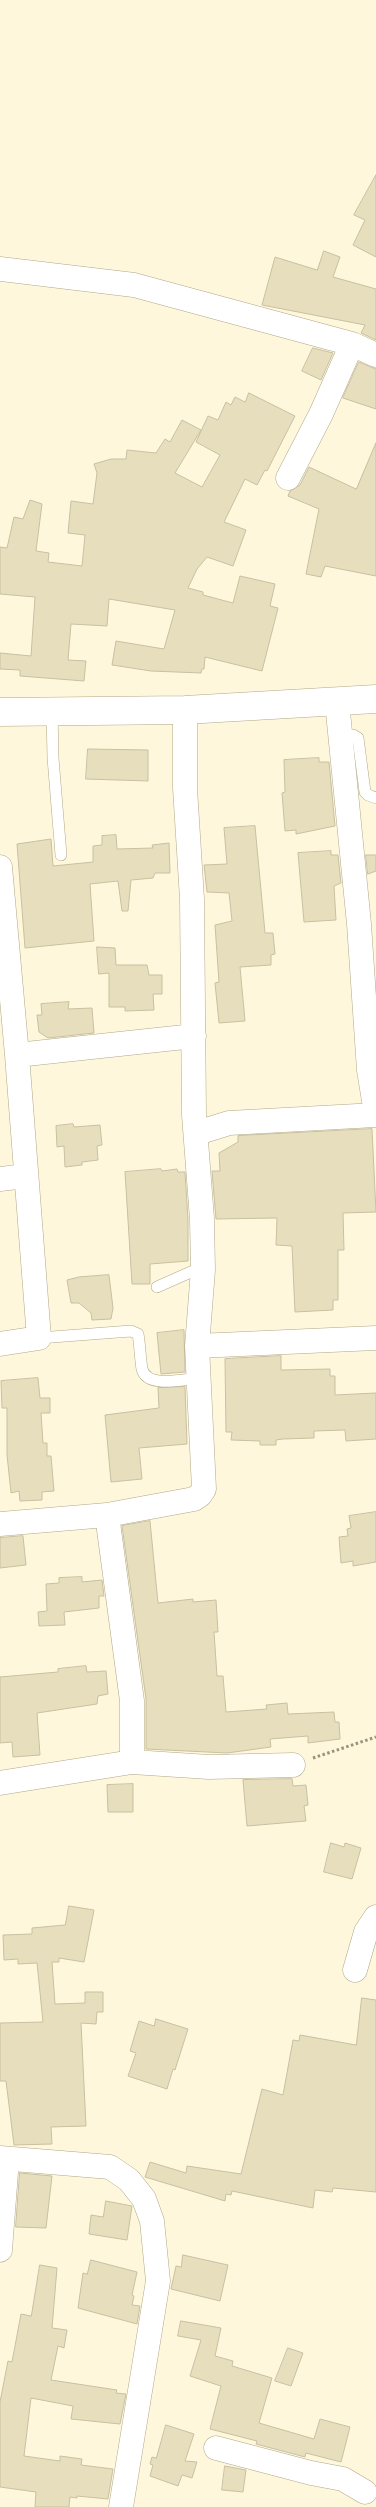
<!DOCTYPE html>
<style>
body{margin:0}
canvas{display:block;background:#fef7dc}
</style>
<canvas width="376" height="2507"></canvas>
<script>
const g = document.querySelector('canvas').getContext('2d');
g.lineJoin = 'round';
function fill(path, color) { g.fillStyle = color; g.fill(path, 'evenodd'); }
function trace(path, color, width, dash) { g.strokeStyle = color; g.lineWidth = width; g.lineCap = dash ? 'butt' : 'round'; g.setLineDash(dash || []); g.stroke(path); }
const building = new Path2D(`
 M376 175V257L353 245 365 220 354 215Z
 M324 251 340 257 333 277 376 289V340L361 333 365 325 262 305 275 257 317 270Z
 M313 348 333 353 321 380 302 371Z
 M359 362 376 369V409L343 398Z
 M249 393 295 416 267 471 265 470 257 485 245 479 224 522 246 530 233 566 207 557 197 569 188 588 203 592V595L233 603 240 576 275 584 270 606 278 608 262 671 205 657 204 669H202L201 673 151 671 112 665 116 641 164 649 175 610 109 599 107 626 71 624 68 660 86 661 84 681 20 676V670L0 669V653L31 656 35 597 0 594V547L7 548 14 517 23 519 30 500 42 504 36 551 49 553 48 562 82 566 85 535 68 533 71 501 93 504 97 473 94 464 111 459H126L127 450 156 453 165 439 170 442 182 420 201 430 175 473 202 487 220 455 196 442 208 416 218 420 226 402 231 405 235 397 245 402Z
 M376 443V576L325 566 321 577 306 574 319 509 288 496 290 491 300 485 309 467 356 489Z
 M88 749 148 750V781L86 779Z
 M319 758V762H329L335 826 296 834V830L285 831 282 793 285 792 284 760Z
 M255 826 265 933H273L275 954 271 955V965L240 967 245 1021 219 1023 215 983 219 982 215 925 232 921 229 893 207 892 204 865 227 864 224 828Z
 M116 835 117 849 153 848 152 845 169 843 170 873H155L153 878 131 880 128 911H122L118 881 90 884 94 941 25 948 17 844 51 839 53 866 93 862V846L102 845V836Z
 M331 851V855H338L341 883 334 886 336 920 304 922 298 853Z
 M366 855H376V871L368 874Z
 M97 947 115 948 116 965H147L149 975H162V994H153L154 1010 125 1011V1007H109V973L99 974Z
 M69 1002 68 1009 92 1008 94 1033 48 1038 39 1032 37 1015H42L41 1004Z
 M73 1124 74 1127 100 1125 102 1145 97 1146 98 1160 82 1162V1165L65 1167 64 1146 57 1147 56 1126Z
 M372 1129 376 1212 343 1213 344 1250H338V1300H333V1310L295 1312 292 1246 276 1245 277 1218 216 1219 212 1171H220L219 1153 238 1142V1136Z
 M161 1169 162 1171 177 1169 178 1172H185L188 1220V1261L150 1264V1284H132L125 1172Z
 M109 1275 113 1308 111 1319 92 1320 91 1313 79 1303H71L67 1280 79 1277Z
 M184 1330 185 1372 161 1374 157 1333Z
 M281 1356V1370L330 1369V1376H335V1395L376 1393V1439L346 1441 345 1430 314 1431V1438L283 1439 276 1440V1445H260V1441L231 1440 232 1432H226L225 1359Z
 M38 1378 40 1398H50V1413H41L43 1443H47V1456H51L54 1491 42 1492V1500L20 1501 19 1491 11 1493 7 1455V1408H2L1 1381Z
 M185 1387 187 1444 139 1448 142 1479 111 1482 105 1415 159 1408 158 1388Z
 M376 1512V1562L353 1566V1561L341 1563 339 1537 348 1536 347 1529 351 1528 349 1516Z
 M150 1521 158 1603 193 1599V1602L216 1600 218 1632H214L217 1676H223L226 1712 267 1709 266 1705 287 1703 288 1714 334 1712 335 1722H339L340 1739 308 1743V1736L270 1739 271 1747 227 1753 146 1749V1699L122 1526Z
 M23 1536 26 1565 0 1568V1538Z
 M82 1577V1582L102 1580 104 1596H99V1608L64 1612 65 1625 39 1626 38 1612 47 1611 46 1584 59 1583V1578Z
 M86 1666 87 1672 106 1671 108 1694 98 1696 97 1704 37 1713 40 1755 13 1757 12 1742 0 1743V1677L58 1672V1669Z
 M292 1779 293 1786 306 1785 308 1805 304 1806 306 1821 247 1826 243 1780Z
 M133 1784V1812H108L107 1785Z
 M331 1843 344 1847 345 1843 361 1848 352 1879 324 1872Z
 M69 1906 94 1910 84 1962 59 1958V1962H52L55 2004 85 2003V1992H103V2012H97L96 2024 81 2023 86 2126 51 2127 52 2144 14 2145 6 2081H0V2023L43 2022 37 1963 18 1964V1959L4 1960 3 1935 32 1934V1928L65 1925Z
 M362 1998 376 2000V2192L333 2188 332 2192 315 2190 313 2208 232 2191 231 2195 226 2194 225 2201 145 2177 150 2162 186 2173 187 2166 241 2174 262 2089 283 2095 293 2040 299 2041 300 2035 356 2045Z
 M156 2019 188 2029 175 2070 173 2069 167 2089 128 2076 136 2053 130 2051 139 2021 154 2026Z
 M20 2173 52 2176 46 2228 16 2227Z
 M106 2201 132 2206 127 2240 89 2234 91 2215 103 2217Z
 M183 2255 228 2265 220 2301 171 2289 176 2266 181 2267Z
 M91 2260 137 2272 132 2295 134 2296 132 2305 140 2306 137 2324 78 2308 83 2273 87 2274Z
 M40 2265 57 2268 52 2328 67 2330 64 2348 58 2346 51 2380 117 2390 116 2393 126 2394 120 2424 71 2419 73 2406 31 2398 24 2456 60 2461V2456L82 2459 81 2465 113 2469 108 2499 77 2496V2498L70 2497 69 2507H35L36 2492 0 2487V2402L8 2361 12 2362 21 2314 31 2316Z
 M181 2321 221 2328 215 2356 233 2361 232 2366 272 2378 259 2423 314 2439 320 2419 350 2427 341 2462 306 2453 305 2457 256 2444 257 2441 210 2429 221 2386 190 2376 201 2340 178 2336Z
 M288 2348 303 2353 291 2386 275 2381Z
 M166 2425 194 2434 185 2461 197 2462 192 2478 182 2475 178 2486 150 2476 153 2465 150 2464 152 2457 156 2458Z
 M225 2466 246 2470 243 2492 222 2490Z`);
const path = new Path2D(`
 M313 1758 376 1737`);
const lane = new Path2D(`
 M52 712 53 758 61 855
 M342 735H353L358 738 365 792 368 795 376 798
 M157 1287 193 1271 203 1270
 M39 1338 131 1331 138 1334C140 1345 140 1357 142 1369 147 1389 184 1379 199 1378`);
const street = new Path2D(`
 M0 269 134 285 352 344 376 355
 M288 478 321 414 352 344
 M337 702 359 924 369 1070 376 1113
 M0 867 17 1055 39 1338 0 1344
 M17 1055 194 1036
 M197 1133 229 1123 376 1115
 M0 1179 25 1176
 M197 1346 376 1338
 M107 1515 194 1499 200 1495 204 1489 197 1346 203 1270 202 1219 194 1115 192 899 185 788V710
 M0 1524 107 1515 132 1701V1762L0 1783
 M132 1762 209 1767 293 1765
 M355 1970 366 1932 376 1917
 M0 2158 110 2167 129 2180 144 2199 152 2221 158 2281 121 2507
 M0 2250 7 2159
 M216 2448 311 2473 343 2479 365 2492`);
const secondary = new Path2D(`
 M0 712 185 710 376 699`);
fill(building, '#e7debd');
trace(building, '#c8c0a0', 1);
trace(lane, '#b0a888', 12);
trace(street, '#b0a888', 25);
trace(secondary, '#b0a888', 29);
trace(path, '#97917e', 3, [2.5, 2.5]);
trace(lane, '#fff', 11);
trace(street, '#fff', 24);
trace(secondary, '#fff', 28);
</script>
